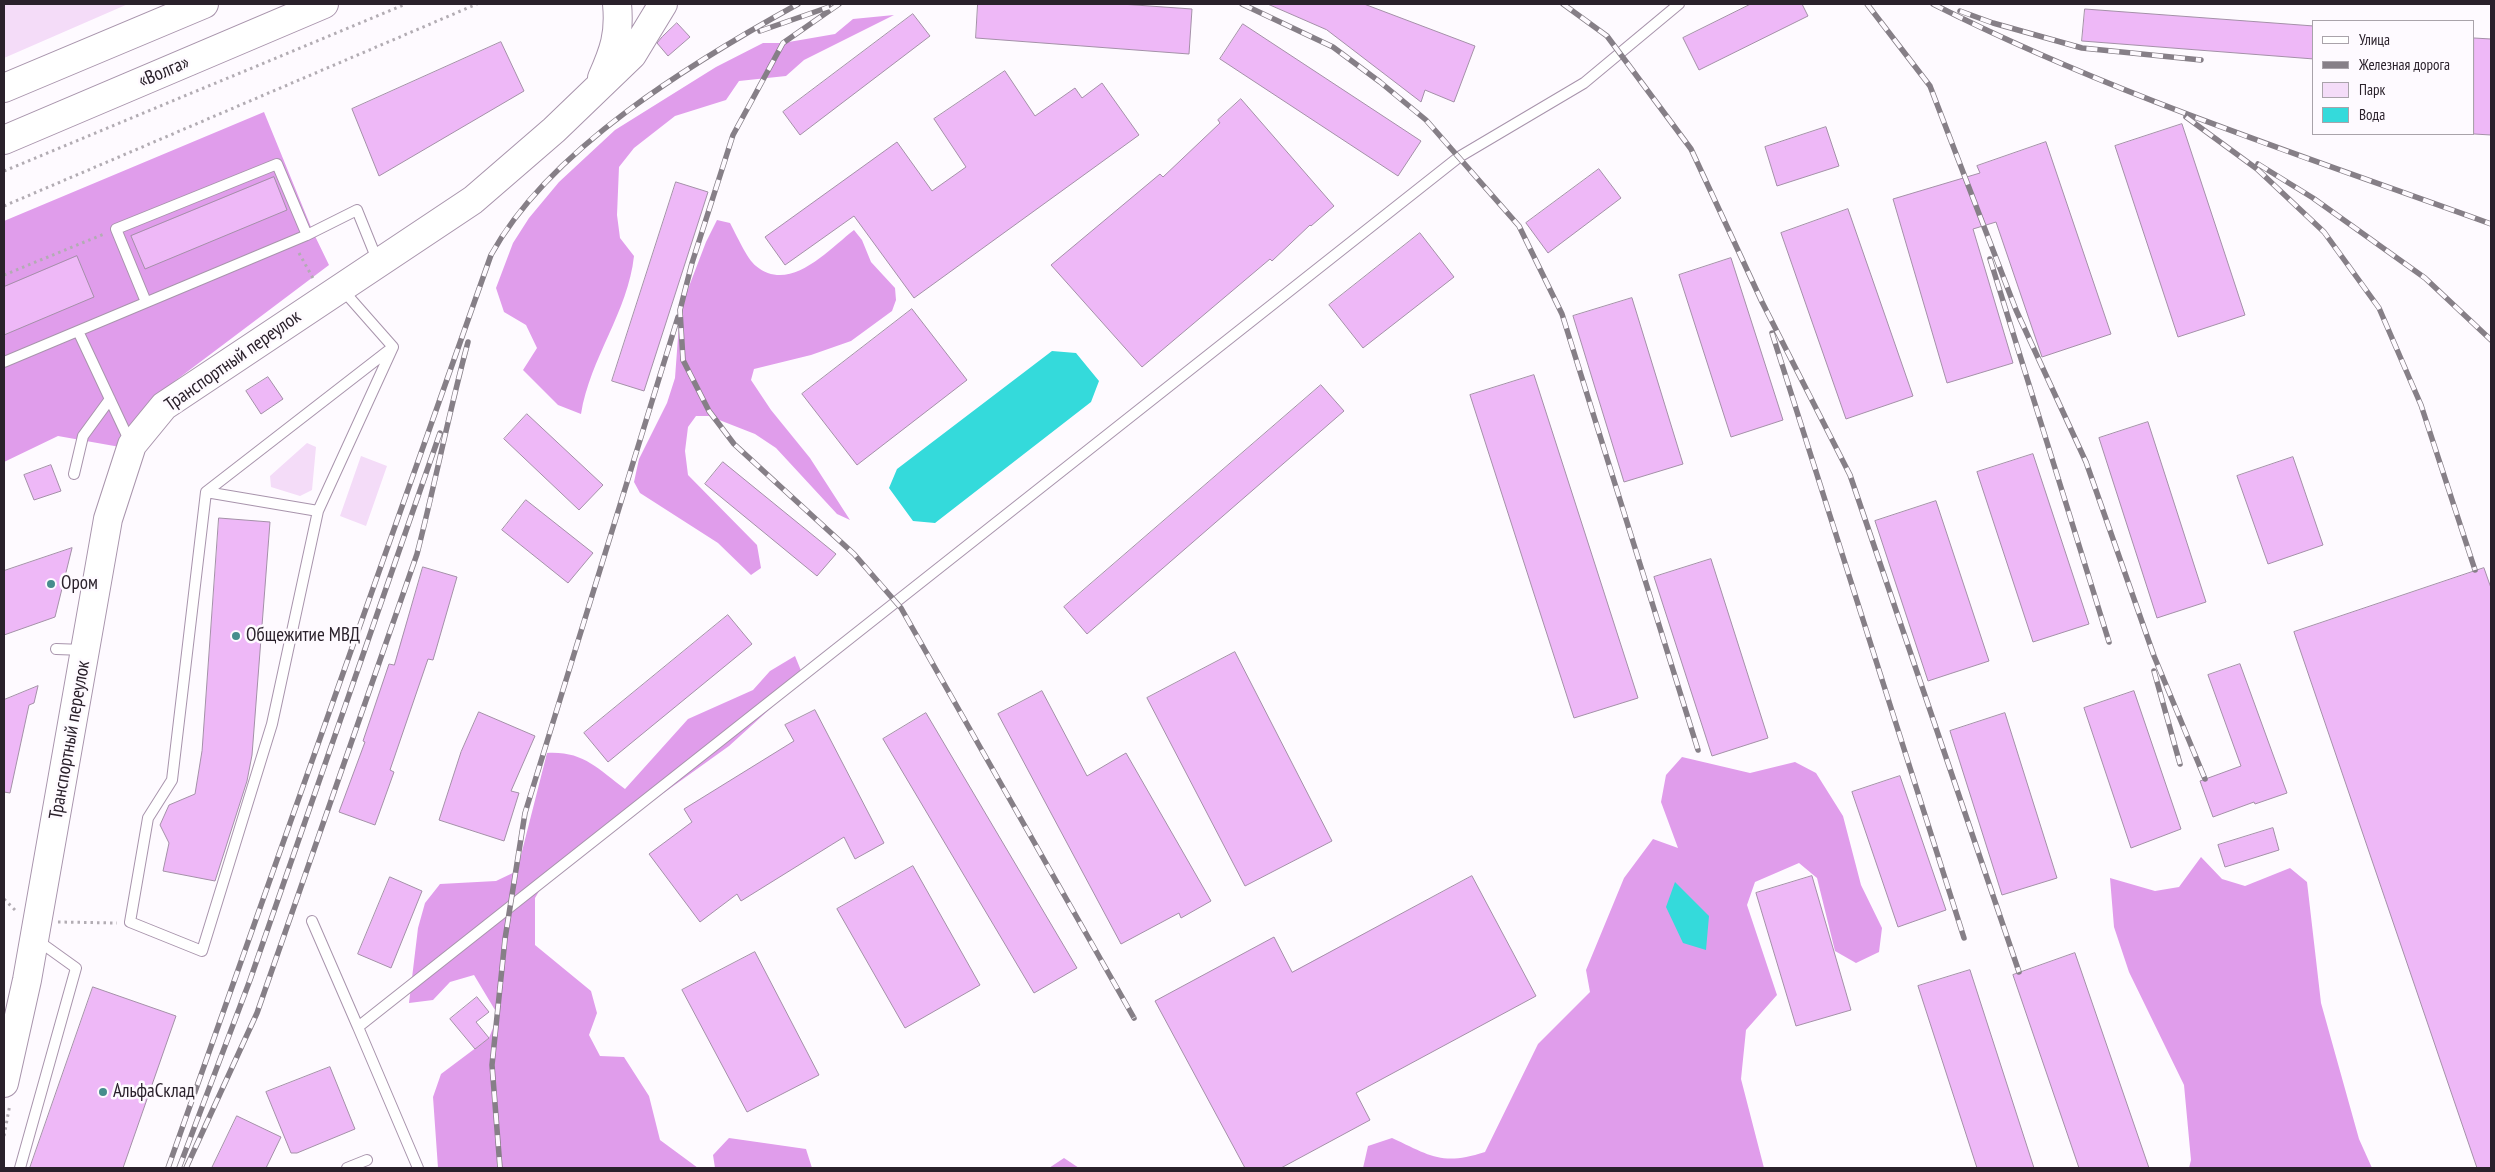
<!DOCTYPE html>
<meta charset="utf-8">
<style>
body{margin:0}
#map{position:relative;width:2495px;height:1172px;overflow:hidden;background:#fefaff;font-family:"PT Sans Narrow",sans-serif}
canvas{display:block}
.frame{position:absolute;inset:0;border:5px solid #2a212b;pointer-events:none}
.legend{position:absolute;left:2312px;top:20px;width:162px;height:115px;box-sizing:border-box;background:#fefaff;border:1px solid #a9a3aa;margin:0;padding:6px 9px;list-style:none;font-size:15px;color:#2a212b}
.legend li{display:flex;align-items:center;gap:10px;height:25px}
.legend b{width:25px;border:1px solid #a9a3aa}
</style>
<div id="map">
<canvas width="2495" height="1172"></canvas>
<div class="frame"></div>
<ul class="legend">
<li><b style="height:6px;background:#fff"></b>Улица</li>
<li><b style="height:6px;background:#867f87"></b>Железная дорога</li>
<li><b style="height:14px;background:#f4dcf8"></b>Парк</li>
<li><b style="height:14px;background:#34dadb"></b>Вода</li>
</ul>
</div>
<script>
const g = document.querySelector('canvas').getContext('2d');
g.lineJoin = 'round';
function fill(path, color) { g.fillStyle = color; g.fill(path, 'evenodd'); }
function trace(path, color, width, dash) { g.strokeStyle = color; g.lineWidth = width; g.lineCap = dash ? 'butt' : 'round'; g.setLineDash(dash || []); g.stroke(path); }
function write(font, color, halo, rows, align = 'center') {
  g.font = font + ' "PT Sans Narrow",sans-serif'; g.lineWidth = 5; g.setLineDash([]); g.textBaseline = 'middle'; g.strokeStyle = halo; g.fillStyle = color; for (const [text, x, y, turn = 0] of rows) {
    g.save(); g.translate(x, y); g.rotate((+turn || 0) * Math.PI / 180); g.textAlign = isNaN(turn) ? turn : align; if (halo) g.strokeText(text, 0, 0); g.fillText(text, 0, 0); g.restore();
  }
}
const green = new Path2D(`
 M4 4H128L4 58Z
 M307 443 316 447 312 490 300 496 271 487 270 476Z
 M361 456 387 466 366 526 340 516Z`);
const forest = new Path2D(`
 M894 15 804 60 786 76 739 81 726 100 675 116 634 148 619 167 617 215 620 238 634 256C628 312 590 358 581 414L558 405 523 370 537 348 526 325 504 312 496 288 513 243 529 218 559 182 615 130 716 67 763 43H783L835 34 853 19Z
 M264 112 313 232 329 265 163 390 120 447 58 436 4 462V221Z
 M717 220 730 223C736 234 747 259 756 266 790 294 828 250 854 230L862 240 871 262 895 288 896 300 892 311 851 341 811 355 754 369 751 380 771 410 810 458 850 520 837 514 776 448 755 434 709 416H696L688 427 685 451 688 475 757 545 761 568 751 575 718 543 640 493 634 482 639 459 667 403 675 378 680 310 706 242Z
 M795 656 804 678 729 746 548 876 535 898V945L591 991 597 1013 589 1035 600 1056 624 1057 649 1096 660 1140 698 1168H438L433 1097 441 1074 489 1038 498 1015 474 975 450 982 433 1000 409 1003 418 928 425 903 440 884 496 881 517 871 547 753C583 751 597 768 625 789L688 719 753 690 770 671Z
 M1682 757 1750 773 1795 762 1816 773 1843 816 1861 885 1882 928 1879 952 1856 963 1835 951 1817 878 1799 863 1755 882 1747 905 1777 995 1746 1030 1741 1079 1764 1168H1363L1368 1146 1392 1138C1431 1156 1442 1166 1485 1152L1538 1044 1590 992 1586 970 1624 878 1653 839 1678 848 1661 802 1666 775Z
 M2201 857 2222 879 2245 886 2290 868 2307 882 2321 1003 2359 1139 2372 1168H2189L2191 1160 2184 1085 2129 972 2114 927 2110 878 2155 891 2179 887Z
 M729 1138 806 1149 812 1168H715L713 1155Z
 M1064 1158 1079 1168H1049Z`);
const water = new Path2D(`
 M1052 351 1076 353 1099 381 1091 402 935 523 913 521 889 488 897 469Z
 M1675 882 1709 916 1706 950 1683 943 1666 907Z`);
const building = new Path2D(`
 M978 4H1121L1192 9 1189 54 976 38Z
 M1268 4H1364L1475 46 1454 102 1425 90 1421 102 1327 30Z
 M1751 4H1802L1808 16 1699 70 1683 38Z
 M2085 9 2314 26V59L2082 41Z
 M913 14 930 36 800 135 783 112Z
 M677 23 690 37 668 56 657 43 662 37Z
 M1243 24 1421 141 1398 176 1220 59Z
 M2474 38 2491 39V135L2474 134Z
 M501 42 524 91 379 176 352 109Z
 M1005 71 1035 116 1075 88 1082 98 1102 83 1139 135 914 298 854 216 785 265 765 237 897 142 932 191 966 167 934 119Z
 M1241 99 1334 206 1311 226 1310 225 1272 261 1270 259 1142 367 1051 265 1160 174 1163 177 1220 123 1218 120Z
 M2182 124 2245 315 2178 337 2115 146Z
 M1826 127 1839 166 1777 186 1765 147Z
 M2046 142 2111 334 2042 357 1996 222 1973 229 2013 363 1947 383 1893 199 1980 173 1977 166Z
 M1599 169 1621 198 1548 253 1526 223Z
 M274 177 287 210 145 269 131 236Z
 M676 182 708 192 644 391 612 381Z
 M1848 209 1913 396 1846 419 1781 233Z
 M1420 233 1454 277 1363 348 1329 305Z
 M77 256 94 297 4 335V287Z
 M1731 258 1783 420 1731 437 1679 275Z
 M1632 298 1683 464 1624 482 1573 316Z
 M912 309 967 380 857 465 802 394Z
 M1534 375 1638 698 1574 718 1470 395Z
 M268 377 283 399 261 414 246 391Z
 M1321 385 1344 411 1087 634 1064 607Z
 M527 414 603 485 579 510 504 439Z
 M2148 422 2206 602 2157 618 2099 438Z
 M2033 454 2089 624 2033 642 1977 472Z
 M2293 457 2323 545 2268 564 2237 476Z
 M723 462 836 554 817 576 705 484Z
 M51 465 61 491 34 500 24 475Z
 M526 500 593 553 568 583 502 530Z
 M1936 501 1989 661 1928 681 1875 521Z
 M219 518 270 522 252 755 247 781 215 881 163 871 169 843 160 825 169 805 195 794 202 751Z
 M72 548 55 617 4 635V571Z
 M1711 559 1768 738 1712 756 1654 577Z
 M423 567 457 577 433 660 428 659 390 770 394 772 375 825 339 812 365 742 363 741 389 664 394 665Z
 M2484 568 2491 588V1168H2477L2294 632Z
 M728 615 752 644 608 762 584 733Z
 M1235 652 1332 841 1245 886 1147 698Z
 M2240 664 2287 793 2255 804 2254 802 2213 817 2200 781 2241 766 2208 675Z
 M38 686 34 703 29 705 10 793 4 792V700Z
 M1042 691 1087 776 1126 753 1211 901 1181 918 1179 913 1121 944 998 714Z
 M2134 691 2181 829 2131 848 2084 708Z
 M815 710 884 843 855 859 844 837 741 901 737 894 700 922 649 854 692 822 684 809 794 741 785 725Z
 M479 712 535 736 511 791 519 793 504 841 439 820 461 752Z
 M926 713 1077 968 1034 993 883 739Z
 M2005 713 2057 878 2002 895 1950 731Z
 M1900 776 1946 910 1898 927 1852 792Z
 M2273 828 2279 850 2225 867 2218 845Z
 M913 866 980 985 905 1028 837 909Z
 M1472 876 1536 996 1356 1093 1370 1120 1281 1168H1245L1155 1001 1274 937 1292 972Z
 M1812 876 1851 1010 1796 1026 1756 893Z
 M390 877 422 891 391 968 358 954Z
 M755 952 819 1075 747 1112 682 990Z
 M2075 953 2149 1168H2079L2013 975Z
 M1970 970 2034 1168H1977L1918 986Z
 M93 987 176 1016 123 1168H30Z
 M477 997 489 1012 476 1022 489 1038 475 1049 450 1019Z
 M330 1067 355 1129 297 1153H291L266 1092Z
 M237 1116 281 1137 266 1168H212Z`);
const path = new Path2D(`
 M4 171 406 4
 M4 206 477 4
 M299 253 314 280
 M4 275 104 234
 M4 899 17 912
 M58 922 117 923
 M4 1136 10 1104`);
const lane = new Path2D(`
 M307 235 357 210 378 262
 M341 288 393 347 206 492 172 780 148 818 130 922 202 951 272 724 318 511 393 347
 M78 331 130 442
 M4 362 307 235 277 164 116 229 146 302
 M74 474 83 436 110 399
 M206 492 318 511
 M56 649 84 650
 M312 921 358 1027
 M20 1168 76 968 37 940
 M347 1168 367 1160
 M418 1168 358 1027 1459 157 1584 83 1679 4`);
const secondary = new Path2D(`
 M602 78C614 51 620 34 617 4
 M4 1083 27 980 108 519 132 445 164 406 473 200 554 130 632 55 663 4`);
const highway = new Path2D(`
 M4 88 204 4
 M4 140 324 4`);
const rail = new Path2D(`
 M839 4 783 43 733 135 692 263 680 310 683 360 709 411 734 444 854 554 901 608 1134 1018
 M1242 4 1333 47 1380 82 1426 120 1519 226 1562 314 1698 750
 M1563 4 1607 36 1691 149 1762 302 1850 475 2019 972
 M1867 4 1930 86 2016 310 2086 462 2154 656 2205 779
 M1933 4C2111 94 2304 156 2491 224
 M1960 11 1993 23 2082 48 2201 60
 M760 31 829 7
 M2186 117 2257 169 2324 232 2379 308 2421 405 2475 570
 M2258 164 2313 198 2425 278 2491 340
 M1990 259 2109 642
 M1772 333 1964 938
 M2154 671 2180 764
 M168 1168 491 255C550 148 693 62 798 4
 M179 1168 250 980 440 433
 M186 1168 257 1013 417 554C435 484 449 412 468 342
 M500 1168 492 1065 505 939 525 813 678 317`);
const markers = [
 [51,584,5,"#468d8d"],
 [236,636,5,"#468d8d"],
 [103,1092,5,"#468d8d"]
];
const streetNames = [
 ["«Волга»",164,72,-23],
 ["Транспортный переулок",233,361,-35],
 ["Транспортный переулок",70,740,-80]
];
const poiNames = [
 ["Ором",61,584],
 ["Общежитие МВД",246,636],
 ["АльфаСклад",113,1092]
];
fill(green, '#f4dcf8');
fill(forest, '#e09deb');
fill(water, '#34dadb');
fill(building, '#eeb8f7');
trace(building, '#a490a8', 1);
trace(lane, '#a894ac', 12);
trace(secondary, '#a894ac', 30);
trace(highway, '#a894ac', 30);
trace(path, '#b2acb3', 3, [2.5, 4]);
trace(lane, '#fff', 10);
trace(secondary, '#fff', 28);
trace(highway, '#fff', 28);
trace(rail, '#867f87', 5.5);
trace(rail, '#fefaff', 4, [11]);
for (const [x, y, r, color] of markers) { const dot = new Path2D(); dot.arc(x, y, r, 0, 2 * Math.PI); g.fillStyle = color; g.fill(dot); trace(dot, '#fefaff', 2); }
write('19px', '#2a212b', '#fefaff', streetNames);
write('19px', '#2a212b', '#fefaff', poiNames, 'left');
</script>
